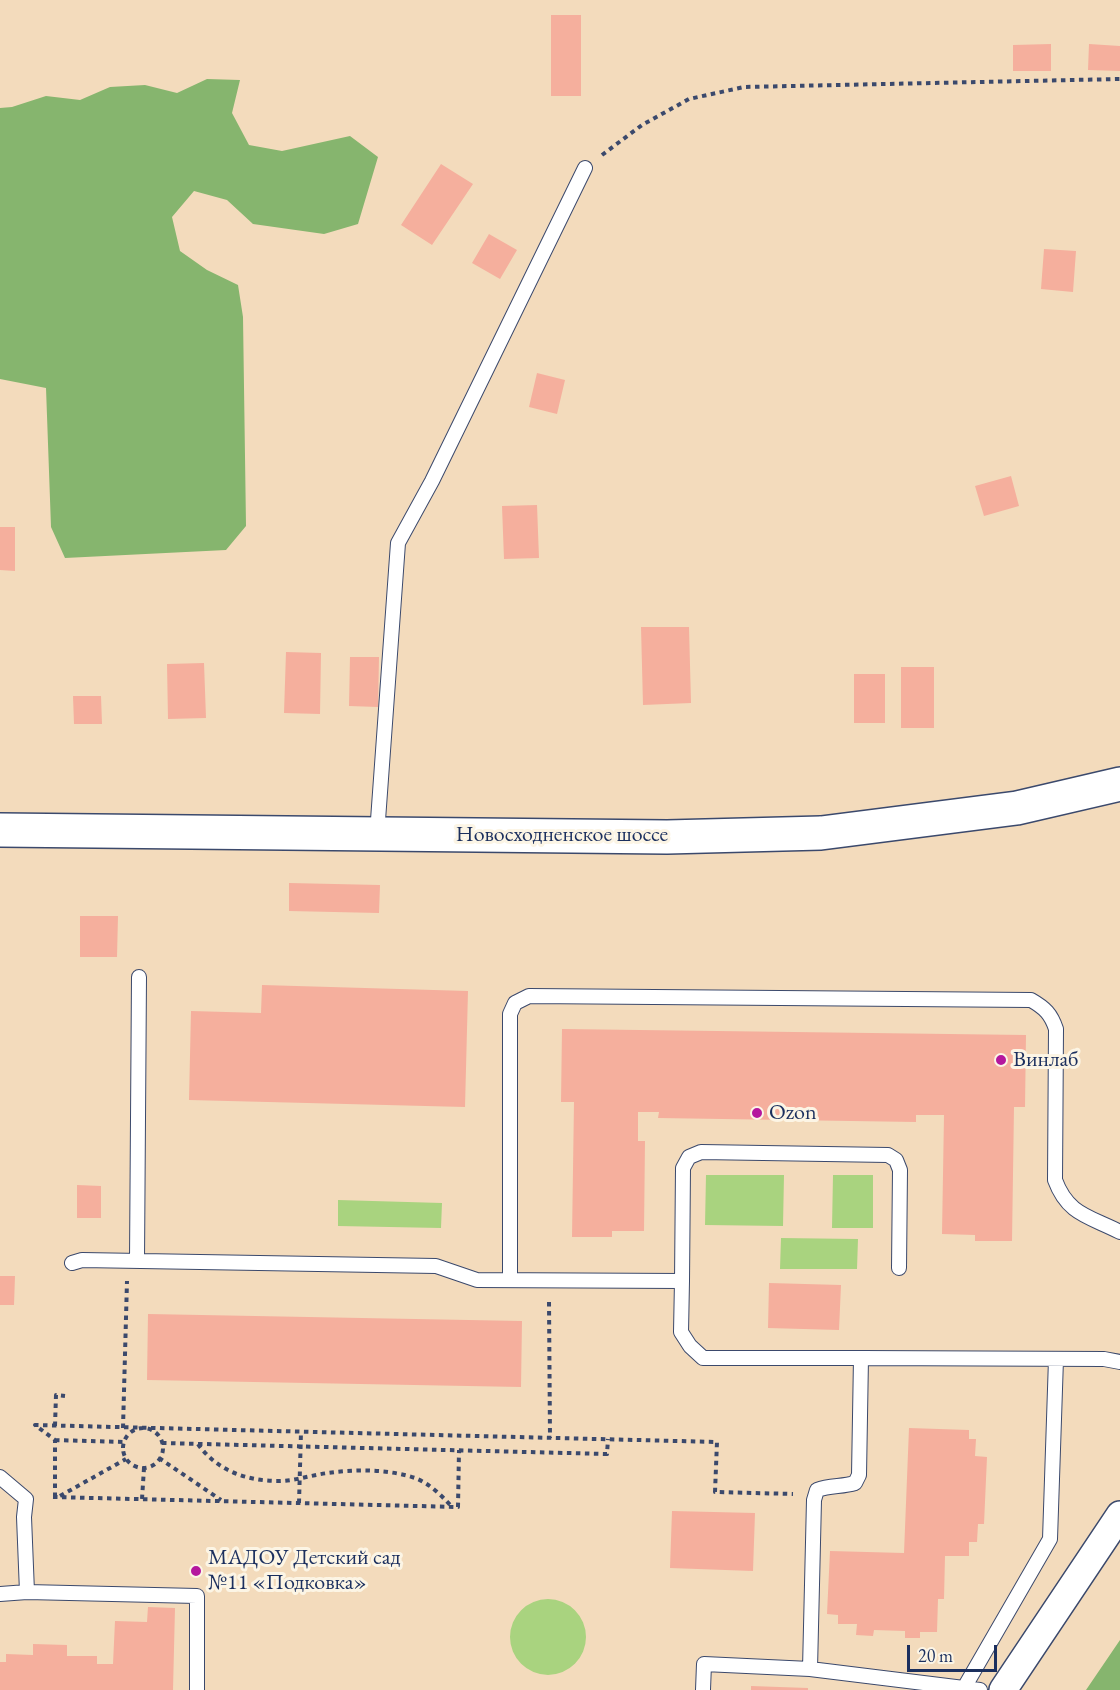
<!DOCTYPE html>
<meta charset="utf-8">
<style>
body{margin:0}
#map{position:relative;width:1120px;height:1690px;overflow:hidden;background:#f3dbbc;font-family:"EB Garamond",serif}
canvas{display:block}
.scale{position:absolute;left:907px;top:1645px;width:90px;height:27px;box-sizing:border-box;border:3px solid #1b2f5e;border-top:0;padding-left:8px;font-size:18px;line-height:21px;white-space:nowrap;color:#1b2f5e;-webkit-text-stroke:4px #fcf5e5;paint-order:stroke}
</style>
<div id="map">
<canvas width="1120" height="1690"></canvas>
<div class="scale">20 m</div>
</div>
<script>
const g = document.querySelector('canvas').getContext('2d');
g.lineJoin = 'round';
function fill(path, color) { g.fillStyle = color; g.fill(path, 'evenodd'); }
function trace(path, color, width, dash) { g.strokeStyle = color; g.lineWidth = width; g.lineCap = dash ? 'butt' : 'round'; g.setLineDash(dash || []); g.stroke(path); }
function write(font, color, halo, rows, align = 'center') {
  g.font = font + ' "EB Garamond",serif'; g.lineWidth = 6; g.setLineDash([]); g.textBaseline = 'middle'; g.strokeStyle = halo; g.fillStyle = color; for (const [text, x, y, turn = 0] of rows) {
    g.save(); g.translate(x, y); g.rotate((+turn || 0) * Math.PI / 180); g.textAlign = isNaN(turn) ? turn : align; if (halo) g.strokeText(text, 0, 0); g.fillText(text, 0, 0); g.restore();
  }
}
const green = new Path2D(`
 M706 1175H784L783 1226 705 1225Z
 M833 1175H873V1228H832Z
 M338 1200 442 1203 441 1228 338 1226Z
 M781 1238 858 1239 857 1269H780Z
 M510 1637a38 38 0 1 1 76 0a38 38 0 1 1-76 0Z`);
const forest = new Path2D(`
 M207 79 240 80 232 113 249 145 282 151 350 136 378 157 358 224 324 234 253 224 227 200 194 191 172 217 180 251 207 270 238 285 243 317 246 526 226 550 65 558 51 527 46 388 0 379V108L12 107 46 96 80 100 110 87 145 85 177 93Z
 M1120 1640V1690H1086Z`);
const building = new Path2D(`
 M551 15H581V96H551Z
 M1051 44V71H1013V45Z
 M1089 44 1120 46V71L1088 70Z
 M441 164 473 184 432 245 401 225Z
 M489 234 517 250 500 279 472 263Z
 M1044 249 1076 251 1073 292 1041 289Z
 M537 373 565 380 557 414 529 407Z
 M1011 476 1019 506 984 516 975 486Z
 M537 505 539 558 504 559 502 506Z
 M0 527H15V571L0 570Z
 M641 627H689L691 703 643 705Z
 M286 652 321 653 320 714 284 713Z
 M350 657H379L378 707 349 706Z
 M204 663 206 718 168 719 167 664Z
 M901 667H934V728H901Z
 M854 674H885V723H854Z
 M73 696H101L102 724H74Z
 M289 883 380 885 379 913 289 911Z
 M80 916H118L117 957H80Z
 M262 985 468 991 465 1107 189 1100 191 1011 261 1013Z
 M562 1029 1026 1035 1025 1107H1014L1012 1241H975V1235L942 1234 944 1115H916V1122L658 1118 659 1112H638V1141H645L644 1231H612V1237H572L574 1102H561Z
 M77 1185 101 1186V1218H77Z
 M0 1276H15L14 1305H0Z
 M769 1283 841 1285 839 1330 768 1328Z
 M148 1314 522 1321 521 1387 147 1380Z
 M909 1428 969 1430V1439H976L975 1456 987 1457 984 1524H978L977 1542H969V1556H945L944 1599H938L937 1632H920V1638H905V1631L874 1630 873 1636 856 1635 857 1624H838V1615L827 1614 830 1551 904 1553Z
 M672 1511 755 1513 753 1571 670 1568Z
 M148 1607 175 1608 173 1690H0V1662H6V1654L33 1655V1644L67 1645V1656H97V1664H113L115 1621 147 1622Z
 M751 1686 808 1688V1690H751Z`);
const path = new Path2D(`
 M602 155 642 125 689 99 744 87 1120 79
 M549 1302 550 1438
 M55 1426 56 1395 65 1396
 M123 1428 127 1281
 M123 1448a20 20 0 1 1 40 0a20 20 0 1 1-40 0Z
 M55 1440 124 1442
 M162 1443 607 1454 608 1439
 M198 1444C216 1470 246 1481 278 1481 295 1481 311 1475 328 1473 356 1469 388 1469 415 1478 429 1483 441 1495 451 1506
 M159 1458 221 1500
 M60 1496 126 1459
 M53 1497 458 1507 459 1450
 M55 1497V1440L35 1425 717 1442 715 1492 793 1494
 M142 1499 144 1468
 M299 1503 301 1432`);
const lane = new Path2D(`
 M377 834 398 543 432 481 585 168
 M137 1260 139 977
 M72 1263 82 1260 436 1266 477 1280 682 1281 681 1332 690 1346 703 1358H861
 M510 1280V1014L515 1003 529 996 1031 1000C1045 1008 1051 1014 1056 1029L1055 1180C1068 1215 1089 1216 1120 1232
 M682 1281 683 1168 689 1157 701 1152 888 1155 896 1160 900 1170 899 1268
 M0 1477 26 1499 24 1517 27 1592
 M0 1594 27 1592 197 1596V1690
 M810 1669 980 1690
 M964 1688 1050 1539 1056 1359
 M703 1690 704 1664 810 1669 814 1500 817 1490C830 1485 842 1487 855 1483L859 1475 861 1358 1104 1359 1120 1362`);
const street = new Path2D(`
 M1003 1690 1120 1515`);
const secondary = new Path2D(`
 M0 830 667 837 821 833 1017 808 1120 784`);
const markers = [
 [1001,1060,6,"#b5179e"],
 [757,1113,6,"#b5179e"],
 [196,1571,6,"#b5179e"]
];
const streetNames = [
 ["Новосходненское шоссе",562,835]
];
const poiNames = [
 ["Винлаб",1013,1060],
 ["Ozon",769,1113],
 ["МАДОУ Детский сад",208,1558],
 ["№11 «Подковка»",208,1583]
];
fill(green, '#a9d37f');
fill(forest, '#86b56e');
fill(building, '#f5af9d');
trace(lane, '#3b496c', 16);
trace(street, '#3b496c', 30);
trace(secondary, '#3b496c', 36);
trace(path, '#3b496c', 4, [4.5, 4.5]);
trace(lane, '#fff', 14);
trace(street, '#fff', 27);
trace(secondary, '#fff', 33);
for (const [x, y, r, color] of markers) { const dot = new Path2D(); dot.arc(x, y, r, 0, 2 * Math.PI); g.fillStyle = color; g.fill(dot); trace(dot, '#fcf5e5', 2); }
write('22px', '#1b2f5e', '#fcf5e5', streetNames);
write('22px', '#1b2f5e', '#fcf5e5', poiNames, 'left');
</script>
